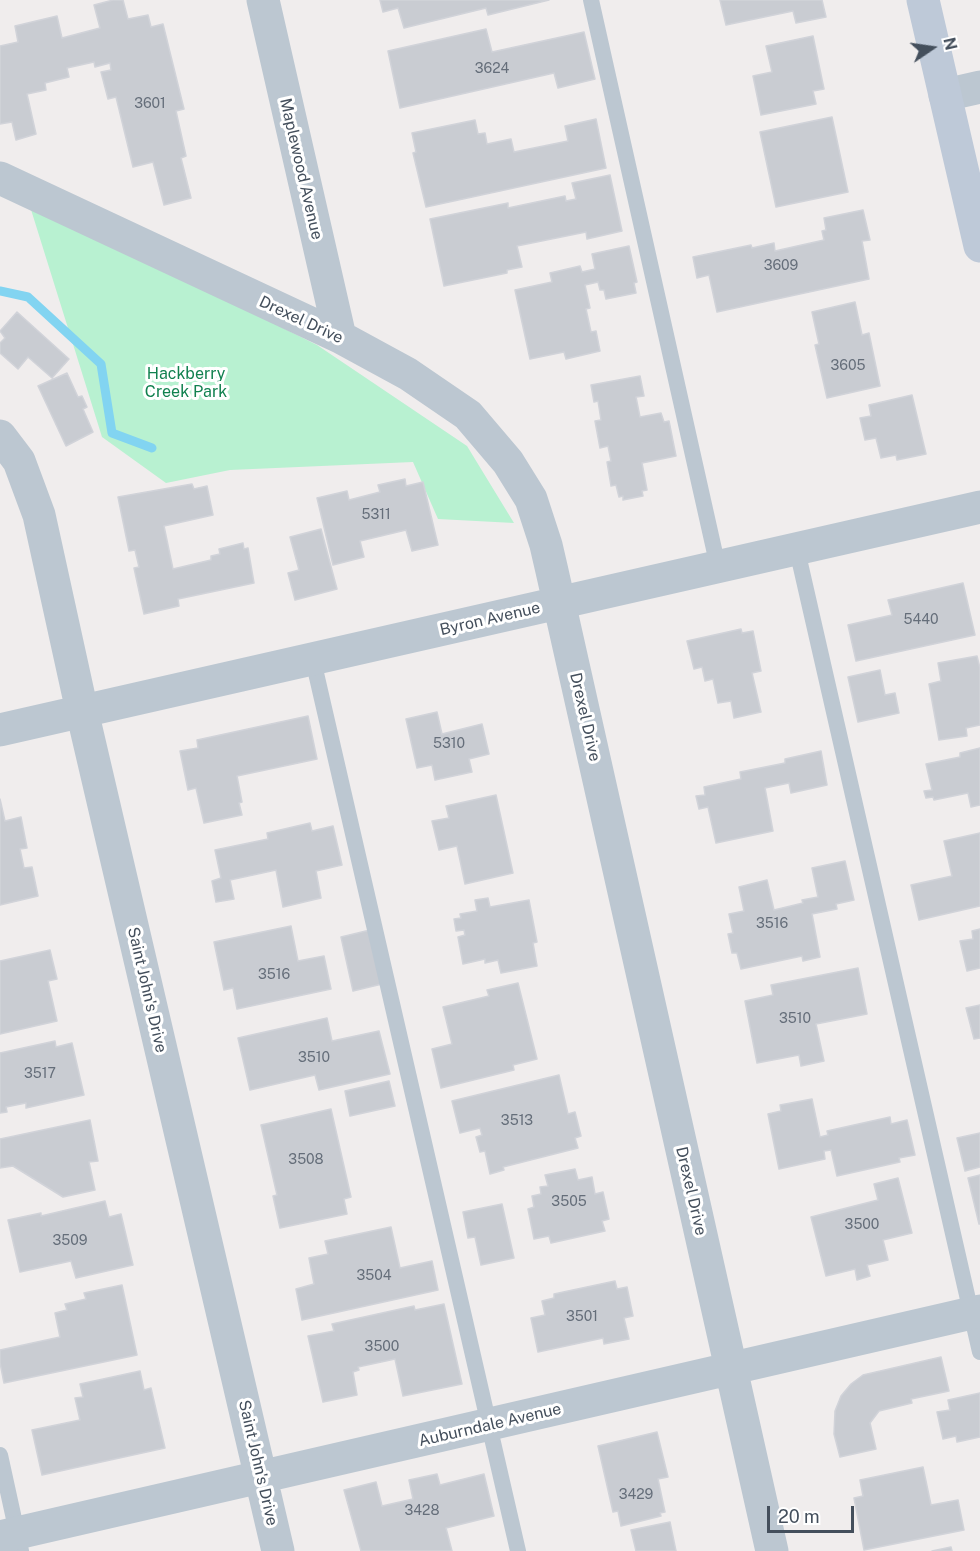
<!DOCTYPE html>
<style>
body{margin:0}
#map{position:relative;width:980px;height:1551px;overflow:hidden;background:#f0eded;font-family:"Public Sans",sans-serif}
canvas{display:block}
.north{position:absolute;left:902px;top:18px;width:60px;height:60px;-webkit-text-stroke:4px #fff;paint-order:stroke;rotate:77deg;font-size:16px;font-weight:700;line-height:24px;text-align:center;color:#444f5c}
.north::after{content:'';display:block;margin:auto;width:21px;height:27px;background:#444f5c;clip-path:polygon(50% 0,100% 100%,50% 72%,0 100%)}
.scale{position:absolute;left:767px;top:1506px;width:87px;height:27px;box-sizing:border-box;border:3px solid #444f5c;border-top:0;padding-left:8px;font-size:18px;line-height:21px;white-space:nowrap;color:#444f5c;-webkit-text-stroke:4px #fff;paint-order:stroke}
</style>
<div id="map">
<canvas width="980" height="1551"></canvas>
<div class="north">N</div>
<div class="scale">20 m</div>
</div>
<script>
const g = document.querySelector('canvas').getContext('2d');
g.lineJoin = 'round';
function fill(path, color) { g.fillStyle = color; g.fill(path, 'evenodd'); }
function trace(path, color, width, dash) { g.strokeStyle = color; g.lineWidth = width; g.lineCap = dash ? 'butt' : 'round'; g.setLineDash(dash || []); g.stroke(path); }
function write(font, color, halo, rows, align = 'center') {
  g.font = font + ' "Public Sans",sans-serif'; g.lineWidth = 6; g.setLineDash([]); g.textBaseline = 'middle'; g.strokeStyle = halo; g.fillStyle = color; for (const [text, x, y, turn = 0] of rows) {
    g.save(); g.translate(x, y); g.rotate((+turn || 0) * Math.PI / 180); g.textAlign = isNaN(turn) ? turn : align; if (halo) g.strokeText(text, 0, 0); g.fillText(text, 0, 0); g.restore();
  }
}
const green = new Path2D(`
 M28 200 317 345 467 446 514 523 438 519 413 462 230 470 166 483 102 437Z`);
const stream = new Path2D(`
 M0 291 28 297 101 364 112 433 152 448`);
const building = new Path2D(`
 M113 0H123L128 19 148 15 151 27 163 24 184 109 176 111 186 156 181 158 191 198 164 205 153 162 133 167 116 97 108 99 101 72 111 70 110 63 95 67 94 62 67 68 69 77 45 83 46 90 27 94 36 134 16 140 12 122 0 124V46L18 42 15 26 57 16 62 38 100 28 94 5Z
 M380 0H549L488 15 486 8 404 28 398 8 383 12Z
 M720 0H822L826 17 796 23 793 11 726 25Z
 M486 29 492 52 584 32 595 79 558 88 554 73 400 108 388 51Z
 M813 36 824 89 813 91 816 104 761 115 753 76 772 72 766 46Z
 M832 117 848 192 776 207 760 132Z
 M596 119 606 168 426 207 413 153 416 152 412 133 475 120 478 134 485 133 487 144 511 139 514 152 568 141 565 126Z
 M610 175 622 231 587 239 586 232 517 246 522 267 507 270V273L444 286 430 219 508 203V208L565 196 566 201 576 199 572 183Z
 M863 210 870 240 862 241 869 279 717 312 709 275 697 278 693 257 751 245 752 248 774 243 775 251 824 240 822 231 826 230 824 218Z
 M629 246 637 282 634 283 636 293 606 299 604 290H600L598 282 585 285 590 308 586 309 591 332 596 331 600 351 566 359 564 352 530 359 515 290 552 282 550 273 580 266 582 272 595 269 592 254Z
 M855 302 862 335 869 333 880 386 827 398 815 345 819 344 812 312Z
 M17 312 69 359 52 378 28 357 18 369 0 353V343L5 338 0 331Z
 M67 373 78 397 82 396 87 407 83 409 93 432 66 446 38 386Z
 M640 376 644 396 636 397 640 417 661 413 664 422 669 421 676 456 642 463 647 490 642 491 643 496 623 500V496L619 497 616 485 611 486 607 462 611 461 608 446 600 448 595 421 601 420 598 401 594 402 591 385Z
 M912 395 926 454 897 460 896 455 881 458 876 438 865 440 860 418 871 416 869 405Z
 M405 479 406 486 423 482 438 545 412 551 406 530 360 541 364 557 333 565 317 498 347 491 349 500 380 492 378 485Z
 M192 484 194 489 207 486 213 515 164 526 173 569 211 560V556L220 554 219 549 243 543 244 549 248 548 254 583 178 599 179 606 144 614 134 568 139 567 135 550 129 551 118 497Z
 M321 529 337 589 295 600 288 573 299 570 290 537Z
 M963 583 975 635 856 661 848 625 892 615 888 600Z
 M741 629 742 633 753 631 761 671 752 673 761 712 734 718 731 701 718 703 713 679 705 681 702 667 694 669 687 641Z
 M977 656 980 668V725L966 728 967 736 939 740 929 684 941 681 938 663Z
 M880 670 885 695 895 693 899 713 858 722 848 677Z
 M437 712 442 734 482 724 489 754 469 759 472 772 435 780 432 765 417 768 406 719Z
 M308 716 317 759 237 776 242 802 239 803 242 815 204 823 196 788 188 790 180 751 198 748 197 740Z
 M980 748V805L971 807 968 793 934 800 933 797 926 798 924 791 932 790 926 764 960 757V753Z
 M821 751 827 785 791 793 789 783 765 788 773 831 716 843 708 807 699 809 696 796 705 795 704 787 741 779 740 772 785 763V759Z
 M496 795 513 873 465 884 457 846 439 850 432 821 449 818 446 806Z
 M0 799 5 821 21 817 27 848 20 849 24 868 32 867 38 896 0 905Z
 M310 823 312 831 333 826 342 865 316 871 321 898 283 907 276 870 230 880 234 899 216 902 212 881 221 878 215 850 268 839 267 833Z
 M980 833V906L919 920 911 885 952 876 944 841Z
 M845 861 854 900 836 904 837 909 812 914 820 957 803 961 802 956 741 969 737 953H732L728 934 733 933 729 914 744 911 739 887 767 880 774 910 803 903 802 900 818 897 812 868Z
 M488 898 490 907 529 900 537 942 533 943 537 966 501 973 498 960 485 963V959L463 964 458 937 465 935 464 930 456 931 454 919 461 918 460 914 477 911 475 900Z
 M291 926 298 961 324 956 331 989 237 1009 233 988 224 990 214 942Z
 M980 929V968L967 971 960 941 973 939 972 931Z
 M370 930 382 984 353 991 341 937Z
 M50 950 57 979 48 981 57 1021 0 1034V961Z
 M858 968 867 1014 816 1024 824 1061 801 1066 799 1055 757 1063 745 1001 773 995 771 985Z
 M518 983 537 1059 513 1065 514 1070 441 1088 432 1049 452 1044 443 1007 489 996 487 990Z
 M980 1005V1038L974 1039 966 1008Z
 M327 1018 332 1041 379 1031 390 1074 319 1090 315 1075 250 1090 238 1038Z
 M55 1041 56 1047 72 1043 84 1095 26 1108V1103L6 1107 7 1112 0 1113V1053Z
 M559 1075 568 1114 575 1112 581 1136 575 1138 578 1148 503 1167 504 1170 490 1174 485 1151 480 1152 476 1137 482 1135 480 1128 460 1133 452 1101Z
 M389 1081 395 1106 350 1116 345 1091Z
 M812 1099 820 1137 828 1135 827 1131 890 1117 891 1124 907 1120 915 1155 899 1158 900 1162 837 1176 831 1150 824 1151 825 1159 779 1169 768 1114 781 1111 780 1105Z
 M331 1109 351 1197 344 1199 347 1214 280 1228 273 1196 277 1195 261 1125Z
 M90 1120 98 1161 89 1162 95 1190 63 1197 13 1166 0 1168V1139Z
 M980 1133V1167L965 1171 957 1138Z
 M575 1169 578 1180 592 1177 595 1194 603 1192 609 1219 602 1221 605 1231 551 1243 549 1236 534 1239 528 1209 534 1207 532 1196 541 1194 540 1187 548 1186 545 1175Z
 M980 1175V1224H979L968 1178Z
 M898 1178 912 1233 883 1240 888 1260 867 1265 870 1276 857 1280 855 1269 826 1276 811 1217 878 1200 874 1184Z
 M105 1201 109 1217 121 1214 133 1265 76 1278 71 1261 20 1272 8 1220 41 1213V1216Z
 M502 1204 514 1258 481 1265 475 1237 468 1238 463 1212Z
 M391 1227 400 1268 432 1261 438 1290 302 1320 296 1289 314 1284 309 1258 328 1254 325 1241Z
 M615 1281 617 1289 627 1287 633 1316 624 1318 629 1339 604 1344 603 1338 538 1352 531 1318 545 1315 542 1301 554 1298V1294Z
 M122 1285 137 1355 4 1383 0 1363V1350L60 1337 55 1313 67 1310 65 1304 86 1299 84 1293Z
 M444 1304 462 1384 403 1396 395 1359 358 1367 359 1370 353 1372 357 1395 323 1402 308 1336 334 1331 332 1324 414 1306 415 1310Z
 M941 1357 949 1391 911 1399 912 1403 879 1411 870 1423 876 1449 840 1457 834 1434 835 1411 841 1396 851 1384 863 1375Z
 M140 1371 144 1390 151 1388 165 1448 42 1475 32 1430 80 1420 75 1398 83 1397 80 1384Z
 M980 1393V1437L957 1442 956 1436 943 1439 937 1412 950 1410 948 1400Z
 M657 1432 668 1477 658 1479 665 1512 660 1513 661 1516 621 1526 618 1511 613 1512 598 1446Z
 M923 1467 931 1505 958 1500 964 1530 864 1550 854 1498 863 1496 860 1480Z
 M437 1474 440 1485 484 1474 494 1516 446 1528 452 1551H361L344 1490 376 1482 382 1506 413 1499 409 1480Z
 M670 1522 676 1551H636L631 1530Z
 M951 1547 952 1551H932Z`);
const lane = new Path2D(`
 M591 0 718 567
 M797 550 980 1352
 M313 660 518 1551
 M0 1455 21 1551`);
const street = new Path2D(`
 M263 0 340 337
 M945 95 980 87
 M0 178 340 337 408 374 468 415 508 462 531 499 546 545 552 571 772 1551
 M0 436 19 461 39 515 82 711 278 1551
 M0 730 980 507
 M0 1537 980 1311`);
const secondary = new Path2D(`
 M923 0 980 246`);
const numberNames = [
 ["3624",492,69],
 ["3601",150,104],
 ["3609",781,266],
 ["3605",848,366],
 ["5311",376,515],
 ["5440",921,620],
 ["5310",449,744],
 ["3516",772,924],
 ["3516",274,975],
 ["3510",795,1019],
 ["3510",314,1058],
 ["3517",40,1074],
 ["3513",517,1121],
 ["3508",306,1160],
 ["3505",569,1202],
 ["3500",862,1225],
 ["3509",70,1241],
 ["3504",374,1276],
 ["3501",582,1317],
 ["3500",382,1347],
 ["3429",636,1495],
 ["3428",422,1511]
];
const streetNames = [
 ["Maplewood Avenue",301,169,77],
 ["Drexel Drive",301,320,25],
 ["Byron Avenue",490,619,-13],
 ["Drexel Drive",585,717,77],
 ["Saint John's Drive",147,990,77],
 ["Drexel Drive",691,1191,77],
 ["Auburndale Avenue",490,1425,-13],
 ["Saint John's Drive",258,1463,77]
];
const parkNames = [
 ["Hackberry",186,374],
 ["Creek Park",186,392]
];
fill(green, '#b8f1d1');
trace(stream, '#82d4f1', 9);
fill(building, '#c9ccd2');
trace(building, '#d1d3d9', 1.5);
trace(lane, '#bcc7d1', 16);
trace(street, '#bcc7d1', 33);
trace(secondary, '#bec9d8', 33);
write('14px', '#656e7a', null, numberNames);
write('16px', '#444f5c', '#fff', streetNames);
write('16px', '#11814f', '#fff', parkNames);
</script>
